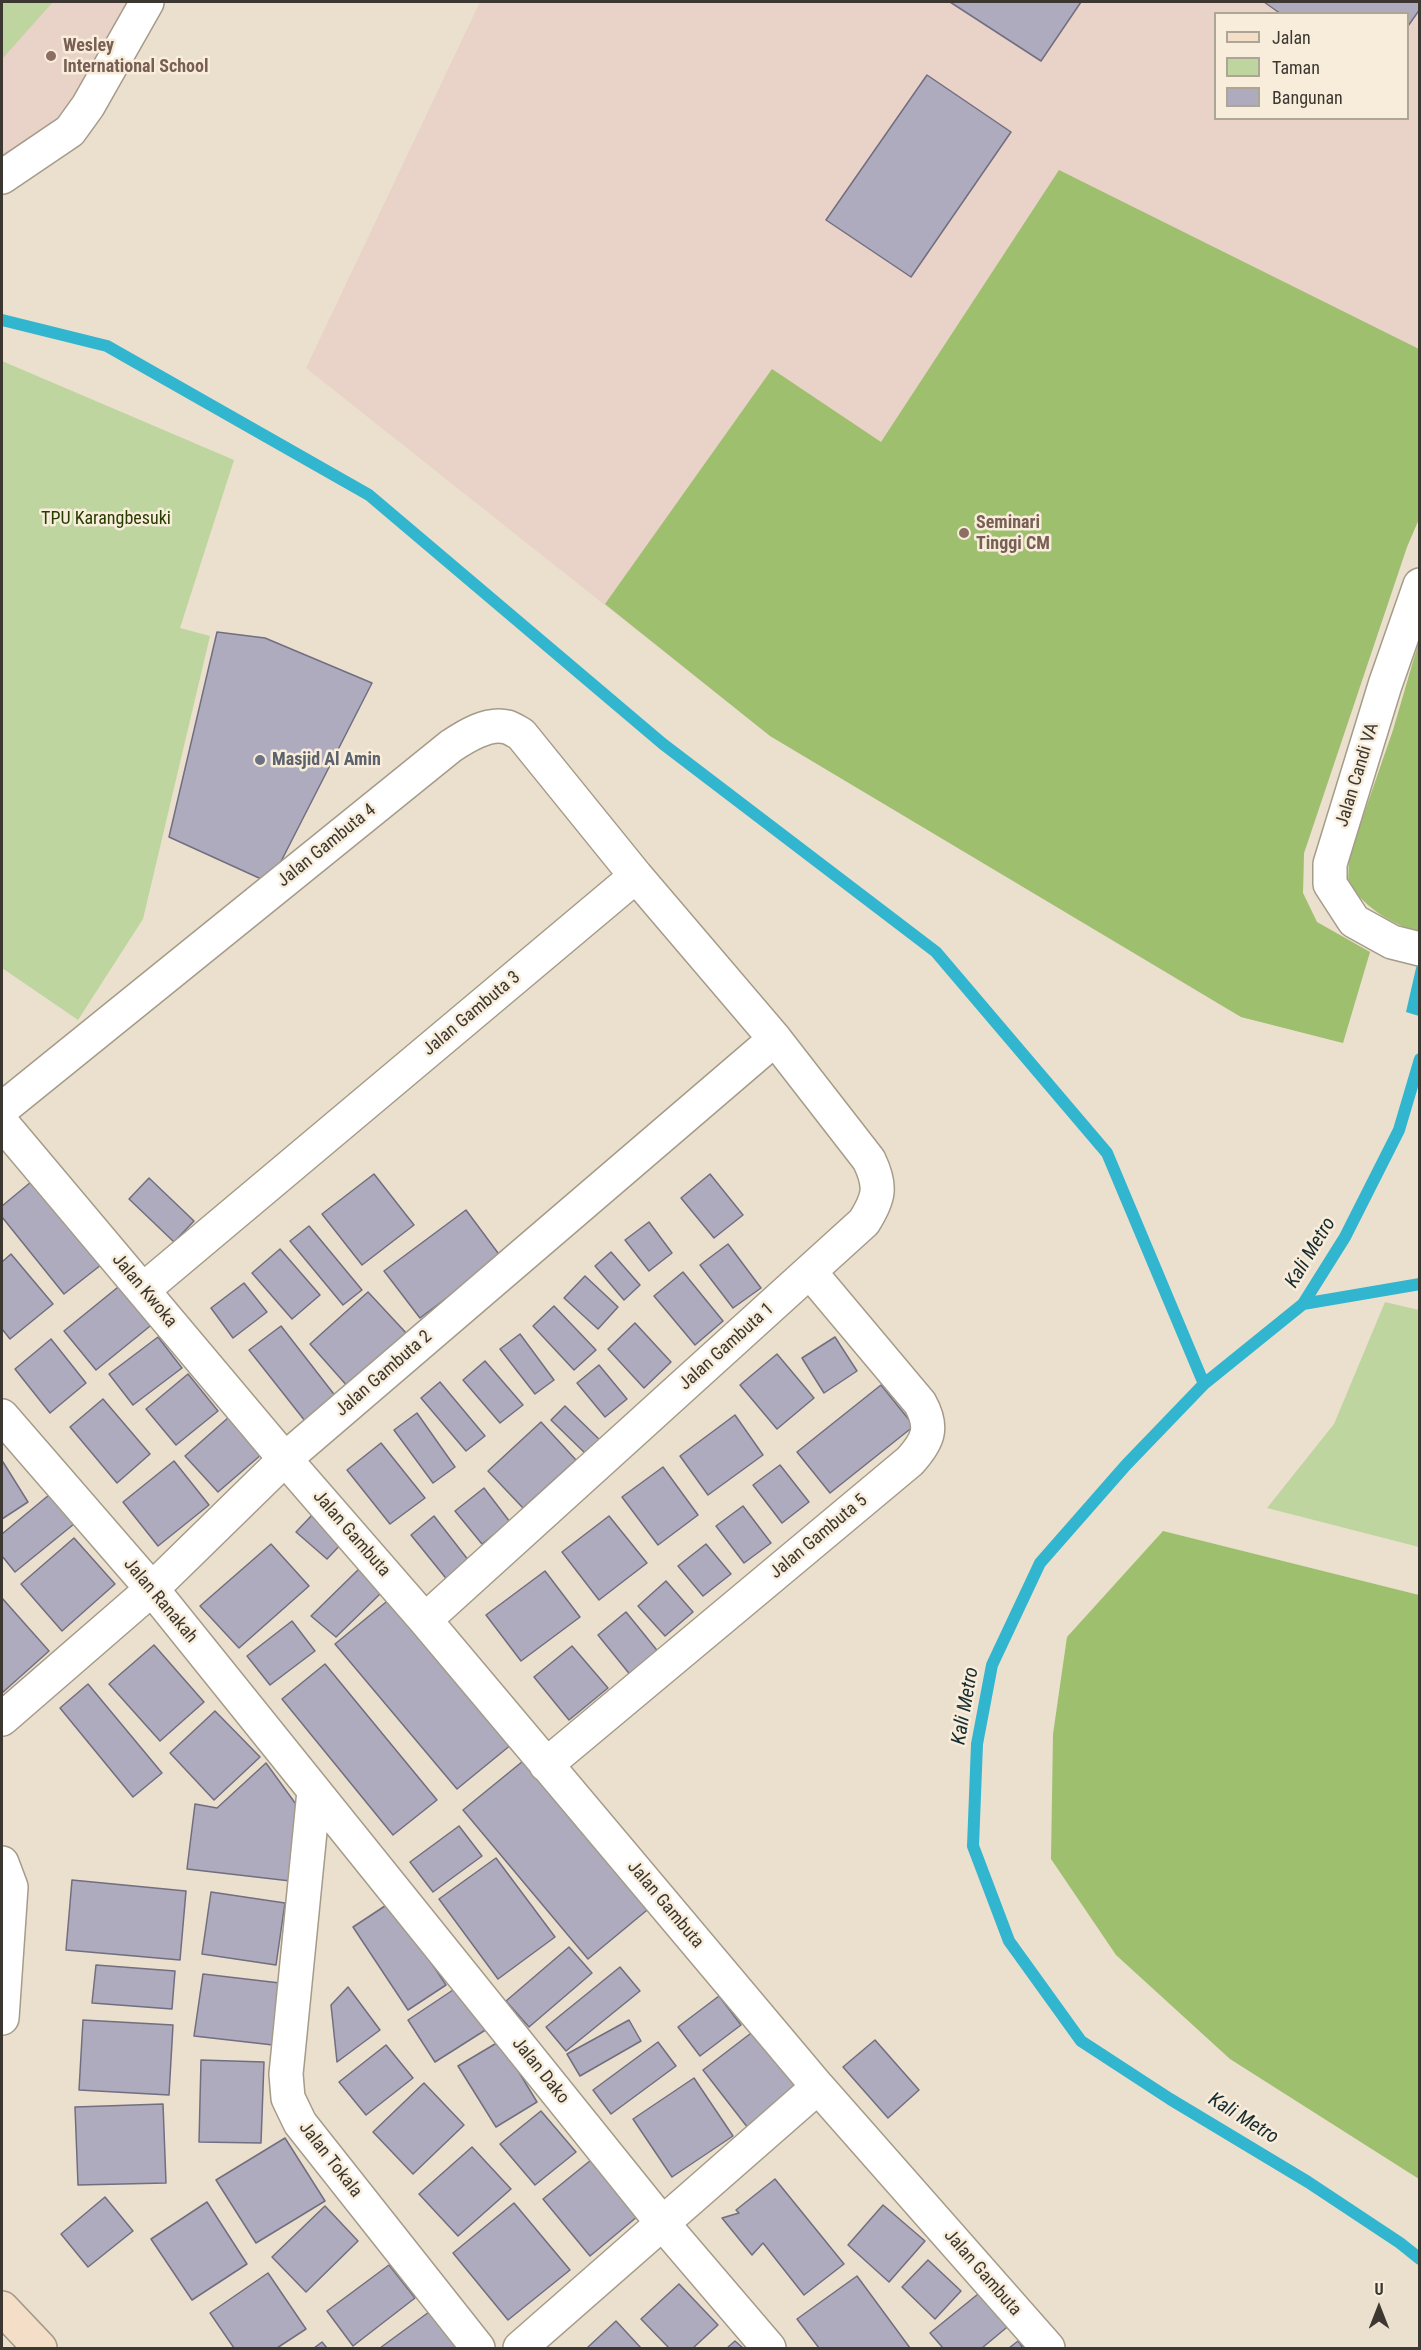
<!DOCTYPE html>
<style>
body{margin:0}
#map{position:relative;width:1421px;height:2350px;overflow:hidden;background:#ebe0cd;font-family:"Roboto Condensed",sans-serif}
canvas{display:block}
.frame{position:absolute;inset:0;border:3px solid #3c3831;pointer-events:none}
.legend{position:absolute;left:1214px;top:12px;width:195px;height:108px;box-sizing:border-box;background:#f8edda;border:2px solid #ada596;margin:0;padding:8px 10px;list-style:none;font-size:18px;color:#3c3831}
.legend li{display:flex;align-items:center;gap:12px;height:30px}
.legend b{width:30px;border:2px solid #ada596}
.north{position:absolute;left:1349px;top:2278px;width:60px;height:60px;-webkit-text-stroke:4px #f8edda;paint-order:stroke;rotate:0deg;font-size:16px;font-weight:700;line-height:24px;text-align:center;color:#3c3831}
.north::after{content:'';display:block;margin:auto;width:21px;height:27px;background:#3c3831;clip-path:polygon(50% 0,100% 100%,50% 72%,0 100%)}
</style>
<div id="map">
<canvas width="1421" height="2350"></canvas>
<div class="frame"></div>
<ul class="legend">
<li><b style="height:8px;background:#f4dec8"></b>Jalan</li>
<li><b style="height:16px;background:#bed5a0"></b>Taman</li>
<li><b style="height:16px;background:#aeabbe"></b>Bangunan</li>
</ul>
<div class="north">U</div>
</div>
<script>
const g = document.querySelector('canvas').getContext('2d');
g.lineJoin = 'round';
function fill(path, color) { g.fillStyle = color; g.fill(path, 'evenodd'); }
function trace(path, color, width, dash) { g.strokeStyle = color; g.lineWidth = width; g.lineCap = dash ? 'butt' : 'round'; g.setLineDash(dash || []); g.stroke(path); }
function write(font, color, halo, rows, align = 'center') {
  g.font = font + ' "Roboto Condensed",sans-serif'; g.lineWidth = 5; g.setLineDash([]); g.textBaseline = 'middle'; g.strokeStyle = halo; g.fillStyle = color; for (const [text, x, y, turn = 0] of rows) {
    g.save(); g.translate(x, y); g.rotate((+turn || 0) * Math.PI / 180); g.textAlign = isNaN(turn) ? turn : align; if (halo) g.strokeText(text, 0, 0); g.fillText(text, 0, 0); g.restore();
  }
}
const education = new Path2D(`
 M2 2H131L71 110 2 157Z
 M480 2H1419V519L1407 547 1304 854 1303 893 1317 922 1370 952 1343 1043 1241 1017 770 736 306 368ZM1216 14H1408V118H1216Z`);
const green = new Path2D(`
 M2 2H53L2 59Z
 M2 361 234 460 180 628 210 636 143 919 78 1020 2 968Z
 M1385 1302 1419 1310V1547L1267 1508 1334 1424Z`);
const forest = new Path2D(`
 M1059 170 1419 349V519L1407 547 1304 853 1303 893 1317 922 1370 952 1343 1043 1241 1017 770 736 605 604 772 369 881 442Z
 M1419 641V933C1389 922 1369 910 1348 884L1349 857 1393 730Z
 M1163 1531 1419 1595V2179L1230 2059 1116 1955 1051 1859 1053 1734 1067 1637Z`);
const water = new Path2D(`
 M1419 955V1016L1406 1012Z`);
const stream = new Path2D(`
 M2 320 107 346 369 495 663 744 936 952 1107 1153 1204 1384
 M1420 1059 1399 1130 1345 1237 1303 1304 1204 1384 1126 1465 1040 1563 992 1665 977 1744 973 1846 1009 1941 1081 2041 1170 2099 1308 2182 1400 2243 1420 2259
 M1303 1304 1420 1284`);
const building = new Path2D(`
 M950 2H1081L1041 61Z
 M1264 2H1420V9L1408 26V14H1281Z
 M927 75 1011 132 911 277 826 220Z
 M217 632 265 638 372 683 270 883 169 837Z
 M374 1174 414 1225 362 1265 322 1214Z
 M710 1174 743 1215 714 1238 681 1198Z
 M37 1177 106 1261 64 1294 2 1217V1206Z
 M149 1178 194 1221 174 1242 129 1199Z
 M466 1210 501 1257 420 1318 384 1271Z
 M649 1222 672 1253 649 1271 625 1240Z
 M309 1226 362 1290 343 1305 290 1241Z
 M728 1244 761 1288 733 1308 700 1265Z
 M280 1249 320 1295 292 1319 252 1273Z
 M611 1252 640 1285 624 1300 595 1266Z
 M11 1254 53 1304 10 1339 2 1329V1262Z
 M683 1272 723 1321 695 1345 654 1296Z
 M585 1276 618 1307 598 1329 564 1298Z
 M128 1279 160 1318 96 1370 64 1331Z
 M244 1283 267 1312 233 1338 211 1308Z
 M368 1292 408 1335 349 1388 310 1344Z
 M554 1306 596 1350 574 1370 533 1326Z
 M635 1323 671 1362 644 1388 608 1349Z
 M281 1326 340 1402 309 1426 249 1350Z
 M520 1334 554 1380 535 1394 500 1349Z
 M158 1337 182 1368 133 1405 109 1374Z
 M835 1337 857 1371 824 1393 802 1358Z
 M51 1339 86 1383 50 1413 15 1369Z
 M777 1354 814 1398 777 1429 740 1385Z
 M485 1361 523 1405 500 1423 463 1380Z
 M599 1365 627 1399 605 1417 577 1383Z
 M188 1374 218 1411 176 1445 146 1409Z
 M440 1382 485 1436 466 1451 421 1398Z
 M881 1385 914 1426 830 1493 797 1452Z
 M103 1399 150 1454 117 1483 70 1427Z
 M565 1406 602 1442 588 1456 551 1420Z
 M417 1413 455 1467 433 1483 394 1430Z
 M735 1415 763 1455 708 1495 680 1456Z
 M229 1417 262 1454 218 1492 185 1456Z
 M541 1422 576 1460 523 1508 488 1471Z
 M381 1443 425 1498 390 1524 347 1470Z
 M174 1461 209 1505 158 1546 123 1502Z
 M3 1462 28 1502 2 1519V1463Z
 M780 1465 809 1502 782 1523 753 1485Z
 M663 1467 698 1515 658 1545 622 1497Z
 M484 1488 510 1522 482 1544 455 1511Z
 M49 1495 74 1524 15 1572 2 1556V1534Z
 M743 1506 771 1543 744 1563 716 1526Z
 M315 1512 345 1540 327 1559 296 1532Z
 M434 1516 476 1570 453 1587 411 1535Z
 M609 1516 647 1563 599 1600 562 1552Z
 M74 1538 115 1584 62 1631 21 1584Z
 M271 1544 309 1586 239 1648 200 1606Z
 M706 1544 731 1574 703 1596 678 1566Z
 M362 1566 380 1594 336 1637 311 1616Z
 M545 1571 580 1617 521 1661 486 1615Z
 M666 1581 693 1612 665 1636 638 1606Z
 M2 1598 49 1651 2 1693Z
 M391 1598 512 1744 457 1789 335 1644Z
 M626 1612 660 1654 632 1677 598 1635Z
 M292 1621 315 1651 270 1685 247 1656Z
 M154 1645 204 1702 160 1741 109 1684Z
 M572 1646 608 1688 569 1720 534 1677Z
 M325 1664 437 1800 393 1835 282 1699Z
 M88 1684 162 1773 133 1797 60 1708Z
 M215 1711 260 1757 214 1800 170 1753Z
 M528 1757 652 1906 588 1959 463 1810Z
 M266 1763 306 1818 299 1882 187 1869 195 1804 217 1808Z
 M459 1826 482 1856 433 1892 410 1862Z
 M496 1858 555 1937 498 1979 439 1899Z
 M72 1880 186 1891 180 1960 66 1950Z
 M211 1892 285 1903 276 1965 202 1954Z
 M391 1902 446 1985 408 2010 353 1927Z
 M569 1947 592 1973 529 2027 506 2001Z
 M96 1965 175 1971 172 2009 92 2003Z
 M620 1967 640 1991 566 2051 546 2027Z
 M203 1974 280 1983 273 2045 194 2036Z
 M459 1986 487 2029 435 2062 408 2020Z
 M348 1987 380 2030 337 2062 331 2005Z
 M719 1996 741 2025 700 2056 678 2027Z
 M83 2020 173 2025 169 2095 79 2090Z
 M629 2020 641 2041 580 2076 567 2054Z
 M759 2027 804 2084 748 2128 703 2070Z
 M875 2040 919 2090 888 2118 843 2067Z
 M500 2041 537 2102 496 2127 458 2066Z
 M658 2042 676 2066 611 2114 593 2090Z
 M386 2045 413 2078 366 2115 339 2082Z
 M201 2060 264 2062 261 2143 199 2142Z
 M694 2078 733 2136 672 2177 633 2119Z
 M424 2083 464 2125 413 2174 373 2132Z
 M163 2104 166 2183 78 2185 75 2107Z
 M541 2111 576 2152 535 2185 500 2144Z
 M285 2138 325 2201 256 2243 216 2180Z
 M472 2147 511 2189 458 2236 419 2194Z
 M591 2160 638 2216 590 2256 543 2199Z
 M775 2179 844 2264 804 2295 763 2243 752 2255 722 2218 739 2213 736 2210Z
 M105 2197 133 2231 88 2267 61 2234Z
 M207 2202 247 2264 192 2300 151 2239Z
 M514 2203 570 2270 508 2320 453 2253Z
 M883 2205 925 2241 889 2282 848 2245Z
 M325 2206 358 2241 306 2292 272 2257Z
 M928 2260 961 2291 935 2319 902 2287Z
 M389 2265 415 2298 353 2346 327 2311Z
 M268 2273 306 2329 277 2348H234L210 2313Z
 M857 2276 910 2348H819L797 2319Z
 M679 2284 718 2325 693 2348H669L641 2319Z
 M983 2290 1012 2323 982 2348H943L930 2333Z
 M429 2312 457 2348H380Z
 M616 2321 641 2348H587Z
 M735 2341 743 2348H727Z
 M1018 2341 1023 2348H1009Z
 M322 2342 327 2348H314Z`);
const street = new Path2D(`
 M2 177 70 131 88 106 147 2
 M1420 585 1385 685 1330 864V884L1354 921 1392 942 1420 949
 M2 1109 451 746C466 736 488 722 507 727 511 728 517 732 521 734L636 876
 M2 1123 272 1444 425 1620 818 2087 1048 2348
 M143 1290 636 876 775 1039 869 1160C882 1187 879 1198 864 1222L425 1620
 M2 1416 152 1589 663 2224 769 2348
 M2 1719 152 1589 285 1459 775 1039
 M546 1765 910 1461C928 1441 934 1428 920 1403L810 1272
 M314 1791 286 2074 288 2098 300 2123 478 2348
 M2 1863 11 1887 2 2018
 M520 2348 818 2087`);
const secondary = new Path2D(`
 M2 2308 40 2348`);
const markers = [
 [51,56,6,"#8d6e63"],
 [964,533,6,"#8d6e63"],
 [260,760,6,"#6b7280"]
];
const educationNames = [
 ["Wesley",63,46],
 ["International School",63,67],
 ["Seminari",976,523],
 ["Tinggi CM",976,544]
];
const parkNames = [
 ["TPU Karangbesuki",106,519]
];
const worshipNames = [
 ["Masjid Al Amin",272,760]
];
const streetNames = [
 ["Jalan Candi VA",1358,775,-73],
 ["Jalan Gambuta 4",327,846,-39],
 ["Jalan Gambuta 3",472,1014,-40],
 ["Jalan Kwoka",144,1291,50],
 ["Jalan Gambuta 1",727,1347,-42],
 ["Jalan Gambuta 2",384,1374,-41],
 ["Jalan Gambuta",351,1534,49],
 ["Jalan Gambuta 5",819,1537,-40],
 ["Jalan Ranakah",160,1601,50],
 ["Jalan Gambuta",665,1905,50],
 ["Jalan Dako",540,2071,51],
 ["Jalan Tokala",330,2160,52],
 ["Jalan Gambuta",982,2273,49]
];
const waterNames = [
 ["Kali Metro",1311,1253,-59],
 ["Kali Metro",966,1706,-80],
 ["Kali Metro",1243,2119,32]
];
fill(education, '#e9d2c7');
fill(green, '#bed5a0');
fill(forest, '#9dbf6e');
fill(water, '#32b5cf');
trace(stream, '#32b5cf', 12);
fill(building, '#aeabbe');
trace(building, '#716e80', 1.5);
trace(street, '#a59b89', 36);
trace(secondary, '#a59b89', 36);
trace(street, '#fff', 33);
trace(secondary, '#f4dec8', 33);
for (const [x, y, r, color] of markers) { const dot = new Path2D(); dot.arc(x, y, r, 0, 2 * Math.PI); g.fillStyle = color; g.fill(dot); trace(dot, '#f8edda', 2); }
write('bold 18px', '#785e54', '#f8edda', educationNames, 'left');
write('18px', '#283d00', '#f8edda', parkNames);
write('bold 18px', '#5b616d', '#f8edda', worshipNames, 'left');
write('18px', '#3c3831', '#f8edda', streetNames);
write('italic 20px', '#182d32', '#f8edda', waterNames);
</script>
